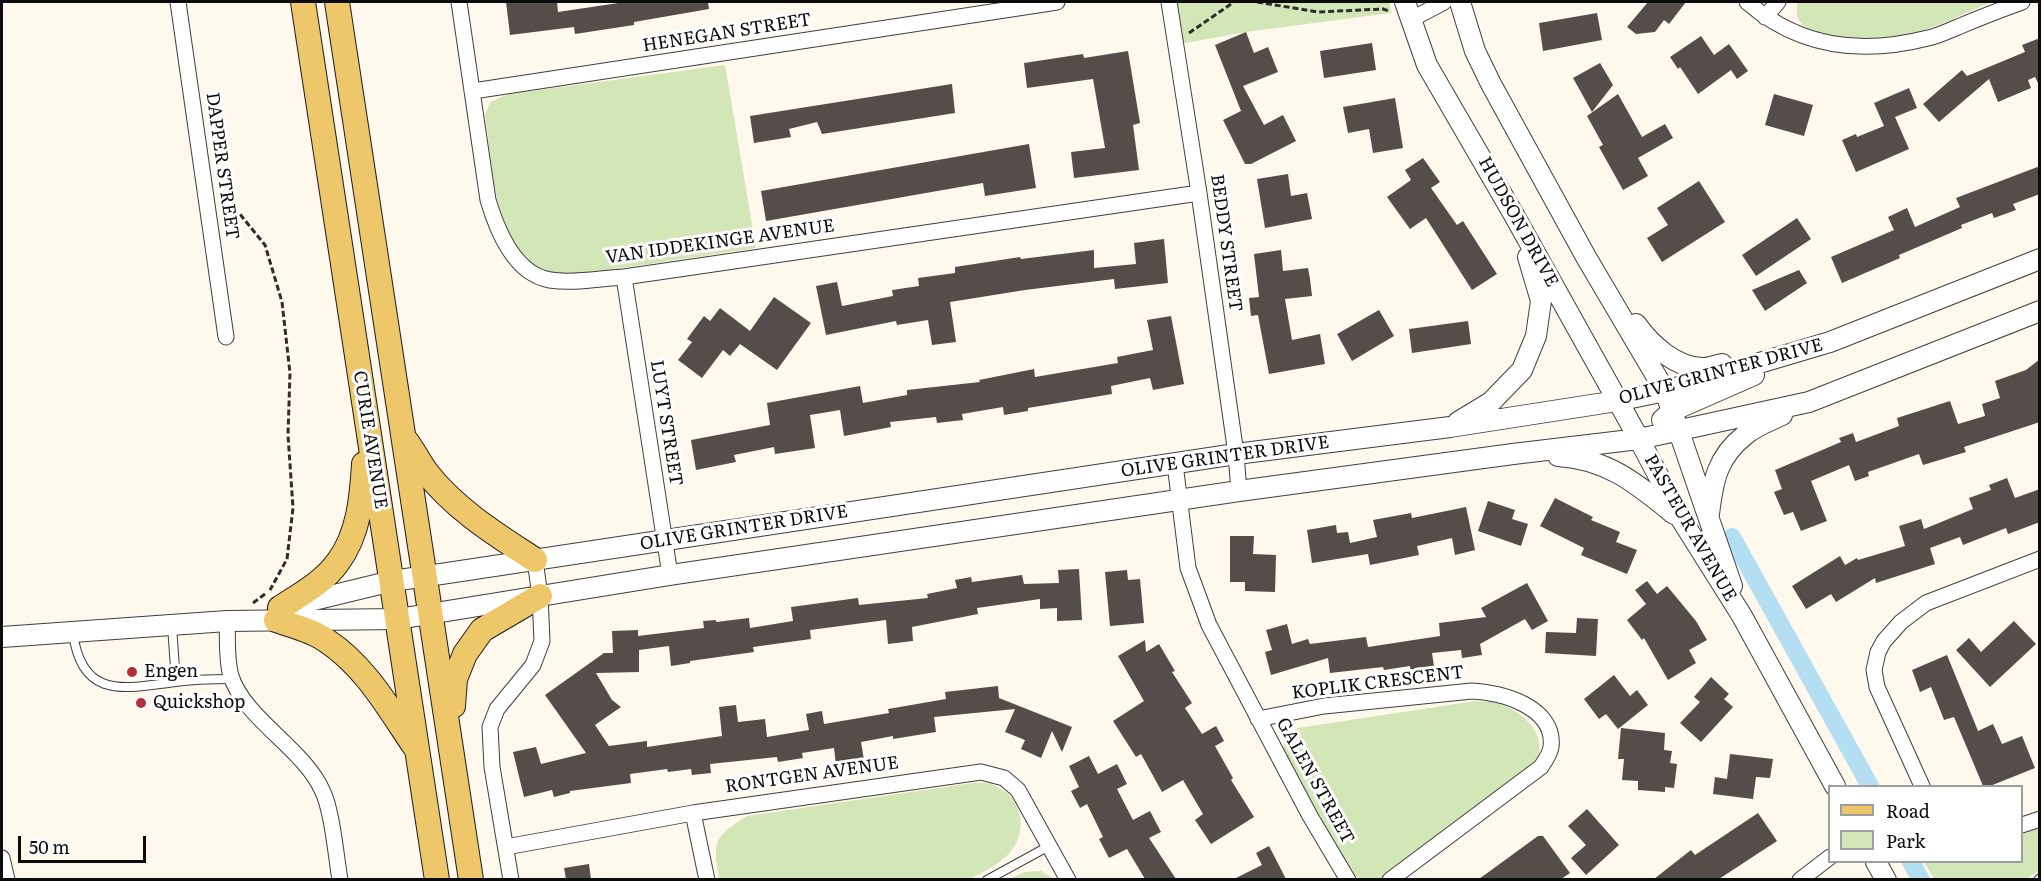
<!DOCTYPE html>
<style>
body{margin:0}
#map{position:relative;width:2041px;height:881px;overflow:hidden;background:#fef9ec;font-family:Literata,serif}
canvas{display:block}
.frame{position:absolute;inset:0;border:3px solid #0c0c0c;pointer-events:none}
.legend{position:absolute;left:1828px;top:785px;width:195px;height:78px;box-sizing:border-box;background:#fff;border:2px solid #9e9e9e;margin:0;padding:8px 10px;list-style:none;font-size:18px;color:#0c0c0c}
.legend li{display:flex;align-items:center;gap:12px;height:30px}
.legend b{width:30px;border:2px solid #9e9e9e}
.scale{position:absolute;left:18px;top:836px;width:128px;height:27px;box-sizing:border-box;border:3px solid #0c0c0c;border-top:0;padding-left:8px;font-size:18px;line-height:21px;white-space:nowrap;color:#0c0c0c;-webkit-text-stroke:4px #fff;paint-order:stroke}
</style>
<div id="map">
<canvas width="2041" height="881"></canvas>
<div class="frame"></div>
<ul class="legend">
<li><b style="height:8px;background:#efc76b"></b>Road</li>
<li><b style="height:16px;background:#d3e6b8"></b>Park</li>
</ul>
<div class="scale">50 m</div>
</div>
<script>
const g = document.querySelector('canvas').getContext('2d');
g.lineJoin = 'round';
function fill(path, color) { g.fillStyle = color; g.fill(path, 'evenodd'); }
function trace(path, color, width, dash) { g.strokeStyle = color; g.lineWidth = width; g.lineCap = dash ? 'butt' : 'round'; g.setLineDash(dash || []); g.stroke(path); }
function write(font, color, halo, rows, align = 'center') {
  g.font = font + ' Literata,serif'; g.lineWidth = 6; g.setLineDash([]); g.textBaseline = 'middle'; g.strokeStyle = halo; g.fillStyle = color; for (const [text, x, y, turn = 0] of rows) {
    g.save(); g.translate(x, y); g.rotate((+turn || 0) * Math.PI / 180); g.textAlign = isNaN(turn) ? turn : align; if (halo) g.strokeText(text, 0, 0); g.fillText(text, 0, 0); g.restore();
  }
}
const green = new Path2D(`
 M1174 2H1390L1391 13 1246 32 1180 44Z
 M1798 2H1992C1967 12 1941 26 1914 33 1891 39 1783 49 1798 2Z
 M725 65 756 248 575 275C558 274 540 273 527 261 493 230 492 159 485 115L490 102 509 94Z
 M1475 701C1481 702 1488 701 1494 702 1517 708 1544 728 1539 754 1538 759 1533 765 1530 770L1394 874 1380 880 1365 879 1355 877 1340 863 1283 761C1282 745 1285 737 1298 728Z
 M972 783C978 783 985 782 990 784 1018 792 1029 823 1014 847 1004 863 986 870 970 879H719C713 842 713 837 747 816Z
 M2039 828V871L2026 879H1934L1924 862H2022V834Z
 M1041 871 1054 879H1010L1024 872Z`);
const canal = new Path2D(`
 M1732 537 1870 786
 M1911 862 1921 880`);
const building = new Path2D(`
 M506 2H557L558 12 625 2H708L709 9 634 22V25L575 34 574 27 510 35Z
 M1648 2H1686L1669 24 1664 20 1655 32 1636 34 1627 27Z
 M1597 13 1602 40 1543 51 1539 23Z
 M1246 32 1254 53 1268 47 1278 72 1243 86 1264 125 1283 115 1296 141 1251 164H1245L1223 120 1241 111 1215 45Z
 M1701 36 1714 55 1729 44 1748 71 1737 79 1731 70 1698 94 1680 67 1678 69 1670 57Z
 M2040 38V87L2035 77 2028 80 2031 88 1998 102 1989 79 1939 122 1923 104 1962 70 1967 76 2025 52 2022 45Z
 M1372 43 1376 70 1324 78 1320 51Z
 M1128 51 1140 123 1133 125 1139 170 1074 178 1071 152 1105 148 1093 79 1027 88 1024 63 1083 54 1084 58Z
 M1600 63 1613 85 1592 112 1573 78Z
 M952 84 955 113 822 134 817 122 789 129 791 137 754 143 750 116Z
 M1909 88 1917 108 1895 117 1909 149 1856 172 1842 140 1856 134 1857 137 1884 126 1874 103Z
 M1618 94 1642 137 1665 124 1673 138 1638 158 1648 176 1623 190 1599 147 1603 145 1587 116Z
 M1774 94 1813 105 1804 136 1765 125Z
 M1395 98 1403 148 1373 153 1369 129 1348 133 1343 107Z
 M1029 144 1036 188 985 196 983 183 766 221 761 191Z
 M1423 158 1440 182 1431 188 1457 225 1463 221 1497 274 1472 290 1426 218 1410 229 1387 197 1411 180 1405 170Z
 M2040 166V194L2013 204 2016 210 1994 218 1992 213 1961 225 1962 228 1899 255 1900 258 1842 283 1831 257 1894 230 1888 217 1907 208 1915 227 1960 207 1956 198Z
 M1288 174 1291 196 1307 193 1312 219 1265 228 1257 179Z
 M1699 181 1725 222 1662 262 1647 238 1668 225 1657 208Z
 M1797 218 1811 239 1756 276 1742 255Z
 M1164 239 1168 283 1115 289 1114 279 1025 290 950 302 956 342 932 345 928 320 897 325 896 321 826 335 816 286 837 282 842 306 893 296 892 290 919 286 918 278 955 273V267L1020 257 1021 259 1094 250V268L1136 264 1134 243Z
 M1281 250 1283 271 1308 268 1310 279 1312 296 1285 299 1292 340 1320 334 1325 364 1269 374 1258 315 1251 316 1249 298 1259 297 1254 254Z
 M1799 270 1807 283 1765 311 1752 290Z
 M774 297 811 323 777 370 740 344 730 356 723 350 702 378 678 360 692 342 687 339 704 316 710 321 720 308 750 331Z
 M1379 310 1394 336 1352 361 1337 334Z
 M1171 316 1184 384 1153 390 1150 378 1111 386 1112 394 1028 408V411L1004 415 1003 407 962 414 963 420 937 423 936 417 890 422 891 427 844 436 840 410 810 415 815 448 775 454 774 447 734 455 736 462 696 470 691 440 770 425 767 403 860 386 863 403 907 395V390L980 382 979 380 1034 369 1035 377 1118 363 1117 357 1153 350 1147 320Z
 M1468 321 1471 344 1412 353 1409 329Z
 M2040 359V422L1964 447 1966 452 1923 465 1919 454 1868 472 1869 476 1855 481 1849 465 1811 481 1827 521 1801 531 1793 512 1784 515 1774 492 1782 489 1775 470 1841 442 1839 438 1853 433 1856 442 1899 426 1897 418 1950 401 1958 424 1985 416 1982 404 2000 398 1995 381 2026 370Z
 M2007 478 2015 498 2040 489V522L2008 534 2006 528 1963 545 1960 537 1930 548 1935 564 1876 583 1875 578 1836 602 1831 594 1806 609 1792 586 1840 556 1845 565 1857 558 1858 560 1905 546 1899 526 1921 519 1924 529 1973 509 1969 498 1991 490 1989 485Z
 M1555 498 1593 517 1591 520 1620 532 1616 542 1637 550 1627 574 1581 555 1584 548 1540 526Z
 M1488 501 1515 510 1512 519 1528 524 1521 546 1478 531Z
 M1466 507 1475 550 1455 555 1452 538 1417 546 1419 555 1370 565 1368 554 1312 563 1307 530 1336 525 1337 533 1348 532 1350 543 1377 537 1373 520 1411 513 1412 518Z
 M1230 536H1254L1253 554 1276 555 1275 592 1245 591V582H1230Z
 M1079 569 1082 620 1057 621V608L1040 609V599L977 608 978 614 912 627 913 641 888 644 886 620 810 630 811 639 753 647 754 652 690 661V663L671 666 669 646 639 650V672L596 673 612 700 621 707 595 725 609 746 647 741V747L722 736 719 707 736 705 738 722 765 719 767 737 809 730 806 714 822 711 824 724 889 713 888 709 946 699 945 692 998 686 999 698 1072 727 1062 752 1052 731 1041 758 1021 749 1025 740 1005 732 1015 709 934 717 936 732 893 739V736L861 742 864 760 836 765 834 748 802 753 803 758 778 762 777 757 710 764 711 773 692 775 691 769 668 772 667 769 630 774 631 783 570 791V793L554 797 552 790 524 797 513 752 536 747 541 764 586 753 545 695 604 653H613L612 631 638 630V636L704 628 703 621 716 620V622L749 618 750 628 793 621 791 607 858 598 859 605 928 598 927 594 957 588 955 580 971 577 972 582 1022 575 1024 584 1059 583 1058 570Z
 M1127 570 1128 580 1140 579 1144 623 1110 626 1105 572Z
 M1647 581 1657 594 1667 586 1696 621 1707 640 1689 650 1696 663 1668 680 1644 638 1642 640 1627 620 1646 604 1635 590Z
 M1527 583 1548 621 1532 630 1525 619 1480 644 1482 655 1462 658 1461 650 1432 653 1434 666 1410 670V666L1384 670 1383 667 1330 673 1328 658 1271 675 1265 652 1272 650 1266 630 1287 624 1292 644 1308 639 1310 644 1366 637 1368 647 1440 636 1439 623 1486 617 1481 608Z
 M1577 618 1598 619 1596 656 1545 653 1546 632 1576 633Z
 M2014 621 2036 644 1990 687 1956 650 1969 638 1981 652Z
 M1145 640 1146 652 1159 644 1175 671 1172 672 1192 703 1185 708 1202 734 1216 726 1224 741 1215 746 1233 778 1231 780 1254 817 1211 844 1195 820 1203 814 1183 780 1162 792 1141 754 1136 757 1113 721 1144 701 1118 656Z
 M1947 655 1978 731 1993 724 2002 744 2022 736 2035 768 1990 786H1983L1954 717 1944 720 1931 687 1920 692 1912 670Z
 M1614 675 1630 696 1637 690 1648 705 1618 729 1606 714 1599 719 1584 699Z
 M1711 677 1729 694 1724 699 1733 707 1701 742 1680 723 1700 702 1694 697Z
 M1621 728 1665 733 1664 750 1672 751 1670 763 1677 764 1674 788 1665 787V792L1638 790V781L1622 780 1624 759H1618Z
 M1730 754 1773 759 1770 778 1756 777 1753 799 1713 794 1715 777 1727 779Z
 M1089 756 1098 774 1117 764 1127 784 1117 789 1133 820 1150 811 1161 832 1149 838 1176 879H1145L1127 849 1109 858 1099 839 1103 837 1087 804 1080 808 1071 791 1079 787 1069 766Z
 M1587 809 1619 845 1586 875 1571 858 1586 845 1568 826Z
 M1758 813 1777 841 1719 879H1654L1691 850 1695 855Z
 M1538 836H1543L1570 873 1561 879H1479Z
 M1269 846 1286 879H1234L1262 865 1256 853Z
 M589 864 591 879H566L564 868Z`);
const path = new Path2D(`
 M1257 2 1318 12 1383 9 1389 11
 M1189 33 1234 2
 M223 210 239 213 265 245 282 302 290 373 288 435 293 508 287 559 270 590
 M253 603 265 594`);
const service = new Path2D(`
 M172 626 176 682
 M73 633C82 701 126 688 176 682 195 679 213 679 232 679
 M987 880 1049 846
 M2038 880 2040 878`);
const minor = new Path2D(`
 M178 2 226 337
 M459 2 488 200C497 230 514 274 550 280 574 284 601 278 624 277L1199 193
 M1169 2 1199 193 1236 454 1239 491
 M1747 2C1800 48 1861 55 1928 38 1938 36 1948 31 1958 27 1979 18 2000 10 2022 2
 M1765 17 1778 2
 M1410 20 1444 2
 M473 91 1057 2
 M624 277 670 575
 M1175 464 1188 568 1209 625 1310 816 1348 880
 M227 621C228 639 226 659 231 676 244 718 304 749 322 790 332 809 336 856 340 880
 M1258 719 1324 706 1472 691C1501 692 1556 707 1551 747 1550 754 1545 761 1541 767L1390 880
 M1922 786 1877 687 1874 670 1878 652 1884 641 1901 622 1926 603 2040 559
 M693 813 707 880
 M2022 825 2040 819
 M506 847 693 813 981 772 1004 778 1018 790 1068 880
 M2 858 7 880
 M511 880 492 767 490 727 497 709 533 665 542 641 540 596 535 560
 M1800 880 1830 857`);
const tertiary = new Path2D(`
 M1405 2 1427 65 1514 215 1639 439 1681 519 1742 616 1835 786
 M1460 2 1475 51 1491 84 1586 257 1665 391 1732 586
 M1636 324C1651 345 1676 368 1703 368 1709 368 1716 365 1722 364
 M1662 420 1672 411 1754 375
 M1458 422 1491 402 1522 370 1536 336 1541 301 1528 257
 M1558 456C1608 459 1637 484 1674 514
 M1709 514C1713 481 1717 457 1745 435 1755 426 1770 421 1782 415
 M289 606 392 581 441 574 1236 454 1450 427 1617 401 1665 391 1830 342 2040 259
 M2 637 227 621 398 619 670 575 1239 491 1513 454 1639 439 1809 402 2040 311
 M1876 862 1886 880`);
const primary = new Path2D(`
 M303 2 437 880
 M337 2 471 880
 M407 442C414 452 420 463 427 473 456 510 497 535 535 560
 M280 608C300 595 324 582 338 562 359 534 362 497 364 464
 M276 620C293 626 312 630 327 641 366 667 389 709 415 747
 M453 706 455 679 465 654 482 630 540 596`);
const markers = [
 [132,672,6,"#b22e3c"],
 [141,703,6,"#b22e3c"]
];
const streetNames = [
 ["HENEGAN STREET",727,33,-9],
 ["DAPPER STREET",222,166,82],
 ["HUDSON DRIVE",1518,222,61],
 ["VAN IDDEKINGE AVENUE",720,242,-8],
 ["BEDDY STREET",1226,243,82],
 ["OLIVE GRINTER DRIVE",1721,372,-15],
 ["LUYT STREET",666,423,81],
 ["CURIE AVENUE",370,440,81],
 ["OLIVE GRINTER DRIVE",1225,457,-8],
 ["OLIVE GRINTER DRIVE",744,528,-9],
 ["PASTEUR AVENUE",1690,528,60],
 ["KOPLIK CRESCENT",1378,683,-7],
 ["RONTGEN AVENUE",812,775,-8],
 ["GALEN STREET",1315,781,61]
];
const poiNames = [
 ["Engen",144,672],
 ["Quickshop",153,703]
];
fill(green, '#d3e6b8');
trace(canal, '#b4def2', 18);
fill(building, '#544d49');
trace(service, '#3f3f3f', 10);
trace(minor, '#3f3f3f', 17);
trace(tertiary, '#3f3f3f', 22);
trace(primary, '#1d1d1d', 26);
trace(path, '#2e2e2e', 3, [6, 3]);
trace(service, '#fff', 8);
trace(minor, '#fff', 15);
trace(tertiary, '#fff', 20);
trace(primary, '#efc76b', 24);
for (const [x, y, r, color] of markers) { const dot = new Path2D(); dot.arc(x, y, r, 0, 2 * Math.PI); g.fillStyle = color; g.fill(dot); trace(dot, '#fff', 2); }
write('18px', '#0c0c0c', '#fff', streetNames);
write('18px', '#0c0c0c', '#fff', poiNames, 'left');
</script>
